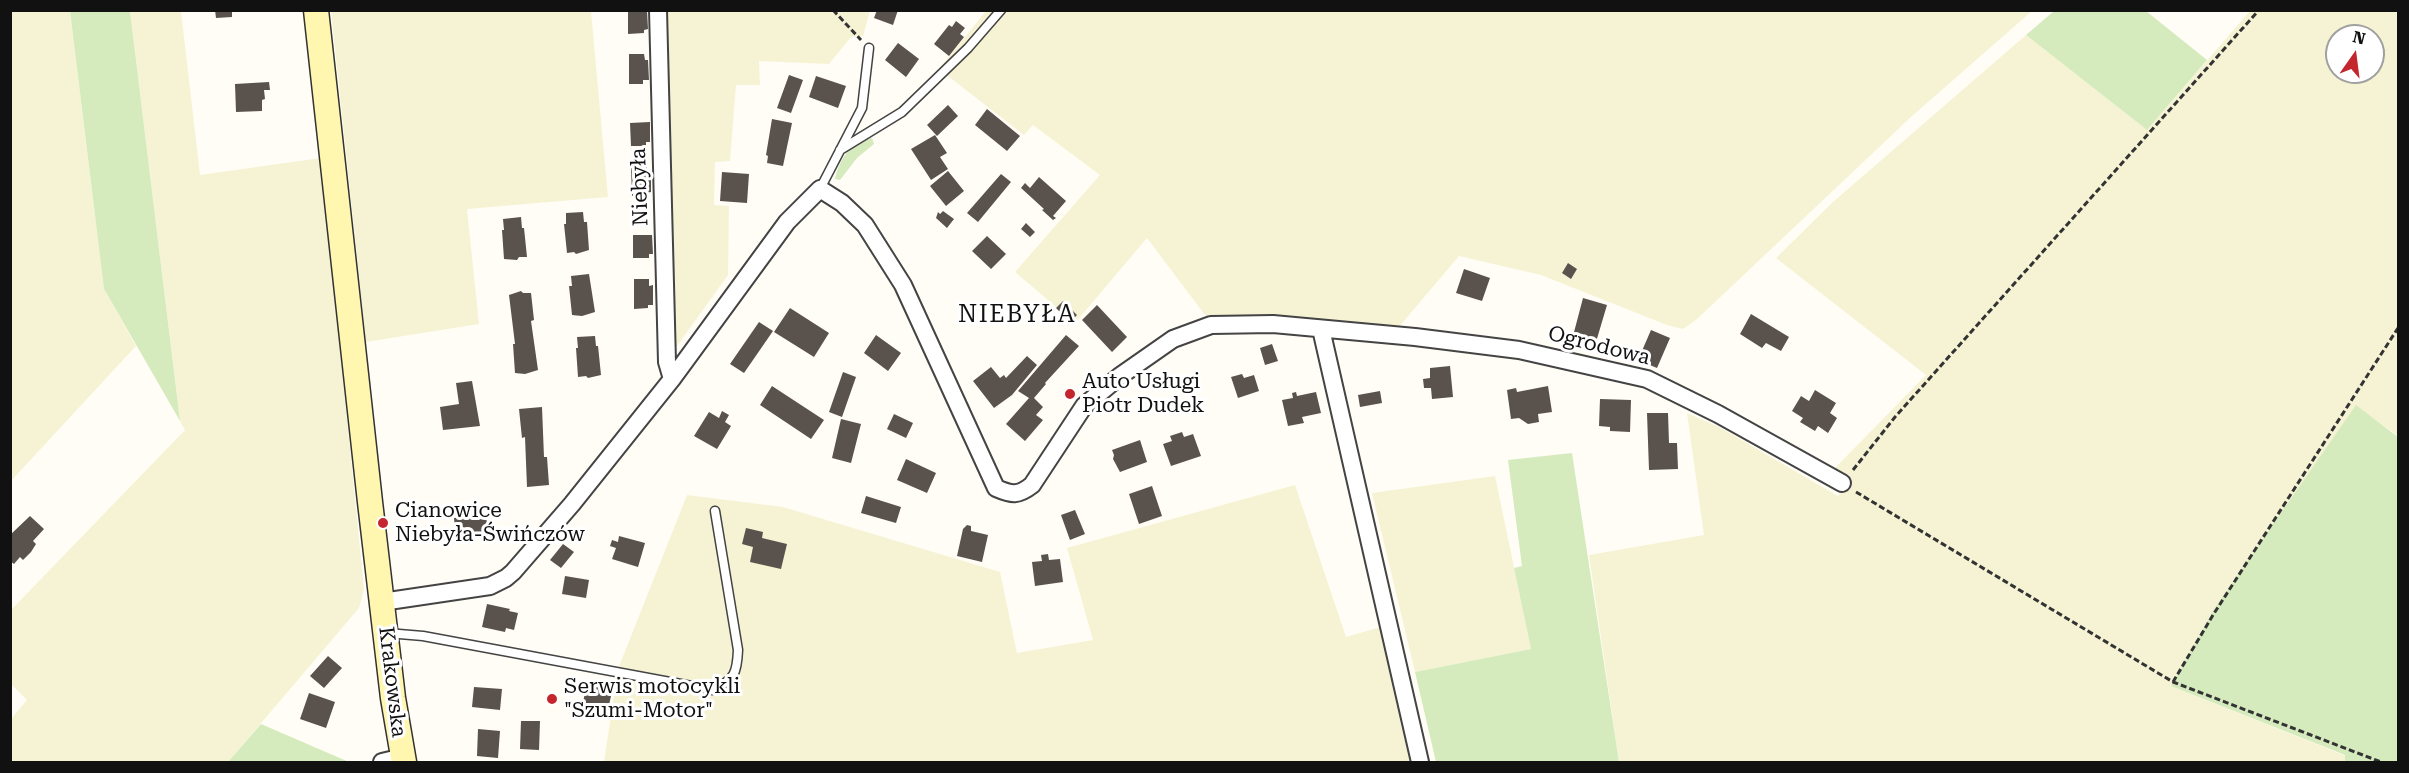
<!DOCTYPE html>
<meta charset="utf-8">
<style>
body{margin:0}
#map{position:relative;width:2409px;height:773px;overflow:hidden;background:#fffdf5;font-family:"Roboto Serif",serif}
canvas{display:block}
.frame{position:absolute;inset:0;border:12px solid #111;pointer-events:none}
.north{position:absolute;left:2325px;top:24px;width:60px;height:60px;box-sizing:border-box;background:#fff;border:2px solid #a0a0a0;border-radius:50%;rotate:14deg;font-size:16px;font-weight:700;line-height:24px;text-align:center;color:#111}
.north::after{content:'';display:block;margin:auto;width:21px;height:27px;background:#c4262e;clip-path:polygon(50% 0,100% 100%,50% 72%,0 100%)}
</style>
<div id="map">
<canvas width="2409" height="773"></canvas>
<div class="frame"></div>
<div class="north">N</div>
</div>
<script>
const g = document.querySelector('canvas').getContext('2d');
g.lineJoin = 'round';
function fill(path, color) { g.fillStyle = color; g.fill(path, 'evenodd'); }
function trace(path, color, width, dash) { g.strokeStyle = color; g.lineWidth = width; g.lineCap = dash ? 'butt' : 'round'; g.setLineDash(dash || []); g.stroke(path); }
function write(font, color, halo, rows, align = 'center') {
  g.font = font + ' "Roboto Serif",serif'; g.lineWidth = 6; g.setLineDash([]); g.textBaseline = 'middle'; g.strokeStyle = halo; g.fillStyle = color; for (const [text, x, y, turn = 0] of rows) {
    g.save(); g.translate(x, y); g.rotate((+turn || 0) * Math.PI / 180); g.textAlign = isNaN(turn) ? turn : align; if (halo) g.strokeText(text, 0, 0); g.fillText(text, 0, 0); g.restore();
  }
}
const farmland = new Path2D(`
 M11 11H70L104 289 136 346 11 481Z
 M130 11H181L200 175 321 158 364 589 359 608 228 762H11V719L27 700 11 684 10 611 185 430 180 421Z
 M331 11H591L608 197 467 209 479 324 366 342Z
 M664 11H870L863 36 851 37 829 64 759 61 760 85H736L730 161 715 162 714 205 729 206 728 275 672 353Z
 M986 11H2032L1911 117 1696 320 1683 329 1667 325 1541 275 1459 256 1398 328 1205 315 1147 238 1075 323 1015 272 1100 175 1033 125 1024 135 939 69Z
 M2250 11H2398V436L2356 406 2214 609 2171 686 2346 756 2345 762H1619L1589 555 1704 535 1687 413 1719 427 1838 496 1850 482 1832 471 1926 375 1776 258 1833 202 2026 35 2147 130ZM2337 36H2373V72H2337Z
 M1495 476 1531 649 1415 672 1372 493Z
 M1295 485 1346 637 1384 626 1414 762H604L618 669 687 495 783 507 1000 572 1017 653 1093 640 1067 548Z`);
const green = new Path2D(`
 M70 11H130L180 421 104 289Z
 M2054 11H2146L2207 60 2147 130 2026 35Z
 M872 138 874 144 857 158 840 180 835 179C840 158 850 143 872 138Z
 M2356 405 2398 437V762H2345V755L2171 686 2214 609Z
 M1572 453 1619 762H1436L1415 672 1531 649 1514 568 1522 566 1508 460Z
 M261 724 349 762H228Z`);
const building = new Path2D(`
 M215 10H232V17L216 18Z
 M628 10H647L648 29 644 30V33L628 34Z
 M877 10H898L893 25 874 18Z
 M956 21 965 28 960 34 964 37 949 56 934 44 949 25 952 27Z
 M898 43 919 59 906 77 885 60Z
 M629 54H644L645 60H648L649 80H643V84H629Z
 M789 75 803 80 791 113 777 108Z
 M816 76 846 86 838 108 809 97Z
 M269 82 270 90H264L265 99 262 100V111L236 112 235 84Z
 M948 105 958 116 937 136 927 125Z
 M987 109 1020 136 1007 151 975 125Z
 M772 119 792 123 783 166 767 163 768 156 766 155Z
 M650 122V142H646V146H631L630 123Z
 M935 135 947 153 940 157 948 169 931 180 911 149Z
 M647 166V173H651V192L646 193V196H632L631 167Z
 M948 171 964 191 946 206 930 186Z
 M722 172 749 174 747 203 720 201Z
 M1001 174 1011 182 978 222 967 213Z
 M1039 177 1066 201 1053 216 1056 218 1053 220 1042 210 1044 209 1021 188 1025 183 1030 188Z
 M943 211 954 219 947 228 936 218 938 212 940 214Z
 M583 212 584 222H587L589 250 576 254 574 252 567 253 564 224H566V213Z
 M521 217 522 228H524L527 257H519L517 260 504 259 502 230H504L503 219Z
 M1026 223 1035 232 1030 237 1021 229Z
 M633 235H652L653 254H649V258H633Z
 M987 236 1006 254 991 269 972 251Z
 M1568 263 1577 269 1571 279 1562 273Z
 M1464 269 1490 278 1482 301 1456 293Z
 M589 274 595 312 582 316 572 315 569 286H572L571 276Z
 M634 279H649V286L653 285V305H648V308L634 309Z
 M521 291 523 293H531L534 320 531 321 538 370 525 374 515 373 513 344H515L509 295Z
 M1583 298 1607 305 1596 342 1573 336Z
 M1063 301 1077 315 1070 322 1056 308Z
 M1097 305 1127 337 1112 352 1082 320Z
 M790 308 829 333 814 357 774 332Z
 M1751 314 1789 337 1781 351 1766 343 1762 348 1740 334Z
 M759 322 773 331 744 373 730 364Z
 M1651 330 1670 338 1657 368 1638 360Z
 M876 335 901 353 888 371 864 353Z
 M1066 335 1079 346 1045 383 1046 384 1034 398 1043 407 1036 415 1043 420 1025 441 1006 424 1029 398 1018 391Z
 M595 336 596 346H598L601 375 588 378 586 376 578 377 576 348H578L577 337Z
 M1272 344 1278 361 1265 365 1260 348Z
 M1027 356 1037 365 1012 395 994 408 973 381 991 367 1000 378 1004 375 1006 378Z
 M1450 366 1453 397 1432 399 1431 388H1424L1423 379 1430 378V368Z
 M843 372 856 377 842 417 829 412Z
 M1242 374 1244 378 1254 375 1259 391 1238 398 1231 377Z
 M472 381 480 426 443 430 440 407 459 404 456 383Z
 M772 386 824 420 811 439 760 405Z
 M1548 386 1552 412 1538 414 1539 422 1528 424 1519 418 1511 419 1507 390 1516 388 1517 392Z
 M1815 390 1836 403 1830 413 1837 418 1828 433 1818 426 1815 431 1800 422 1803 418 1792 411 1801 396 1809 401Z
 M1380 391 1382 403 1360 407 1358 395Z
 M1296 392 1297 396 1316 392 1321 413 1302 417 1304 423 1288 426 1282 400 1293 398 1292 393Z
 M1600 399 1631 400 1630 432 1610 431V427L1599 426Z
 M542 407 544 457H547L549 485 527 487 525 437 522 438 519 409Z
 M722 411 729 415 725 422 731 426 717 449 694 436 709 412 719 418Z
 M1647 413H1668L1669 443H1677L1678 469 1649 470Z
 M894 414 913 423 906 438 887 429Z
 M841 419 861 424 851 463 832 458Z
 M1182 432 1184 437 1193 434 1201 456 1171 466 1163 444 1172 441 1170 436Z
 M1140 440 1147 462 1120 472 1113 459 1114 455 1112 450Z
 M906 459 936 473 927 493 897 480Z
 M1152 486 1162 516 1139 524 1129 494Z
 M866 496 901 507 896 523 861 513Z
 M1075 510 1085 534 1070 540 1061 515Z
 M486 515 488 535 456 538 454 518Z
 M30 516 44 529 33 541 36 544 31 552 23 560 20 557 14 564 10 561V535Z
 M967 525 971 526V531L988 535 982 562 957 556 963 529Z
 M746 528 763 532 762 538 787 544 781 569 750 562 753 547 742 544Z
 M619 536 645 543 638 567 612 559 616 548 610 546 612 540 618 542Z
 M563 544 574 552 561 568 550 560Z
 M1048 554 1049 560 1060 559 1063 582 1035 586 1032 562 1042 561 1041 555Z
 M565 576 589 580 586 598 562 594Z
 M487 604 510 609 509 611 518 613 514 630 506 628 505 632 482 627Z
 M328 656 342 668 324 688 310 676Z
 M587 682 613 687 607 714 582 708Z
 M474 687 502 689 500 710 472 707Z
 M309 693 335 702 326 728 300 719Z
 M521 721H540L539 750 520 749Z
 M478 729 500 731 498 758 477 756Z`);
const path = new Path2D(`
 M833 10 861 40
 M1853 470 1895 417 2259 10
 M1856 492 2173 682 2381 762
 M2173 682 2213 615 2398 328`);
const service = new Path2D(`
 M840 150 902 112 968 48 1001 10
 M820 189 862 108 869 48
 M387 633 423 636 713 690C735 679 737 673 738 650L715 511`);
const minor = new Path2D(`
 M658 10 667 362 672 379
 M1321 329 1420 762
 M382 602 490 586 506 578 513 572 572 504 672 379 787 222 820 189 842 203 865 225 903 285 996 488C1012 495 1018 496 1032 485L1084 406 1120 376 1173 339 1211 325 1273 324 1415 337 1519 350 1647 379 1718 414 1842 483
 M382 762 403 757`);
const secondary = new Path2D(`
 M316 10 370 502 393 698 404 762`);
const markers = [
 [1070,394,6,"#c4262e"],
 [383,523,6,"#c4262e"],
 [552,699,6,"#c4262e"]
];
const streetNames = [
 ["Niebyła",640,187,-92],
 ["Ogrodowa",1599,346,14],
 ["Krakowska",392,682,83]
];
const poiNames = [
 ["Auto Usługi",1082,382],
 ["Piotr Dudek",1082,406],
 ["Cianowice",395,511],
 ["Niebyła-Świńczów",395,535],
 ["Serwis motocykli",564,687],
 ["\"Szumi-Motor\"",564,711]
];
const quarterNames = [
 ["NIEBYŁA",1017,315]
];
fill(farmland, '#f6f3d4');
fill(green, '#d5ebbd');
fill(building, '#5a524d');
trace(service, '#444', 11);
trace(minor, '#444', 20);
trace(secondary, '#333', 27);
trace(path, '#333', 3, [6, 3]);
trace(service, '#fff', 8);
trace(minor, '#fff', 16);
trace(secondary, '#fff6b0', 24);
for (const [x, y, r, color] of markers) { const dot = new Path2D(); dot.arc(x, y, r, 0, 2 * Math.PI); g.fillStyle = color; g.fill(dot); trace(dot, '#fff', 2); }
write('21px', '#111', '#fff', streetNames);
write('21px', '#111', '#fff', poiNames, 'left');
g.letterSpacing = '1.5px';
write('24px', '#111', '#fff', quarterNames);
g.letterSpacing = '0px';
</script>
